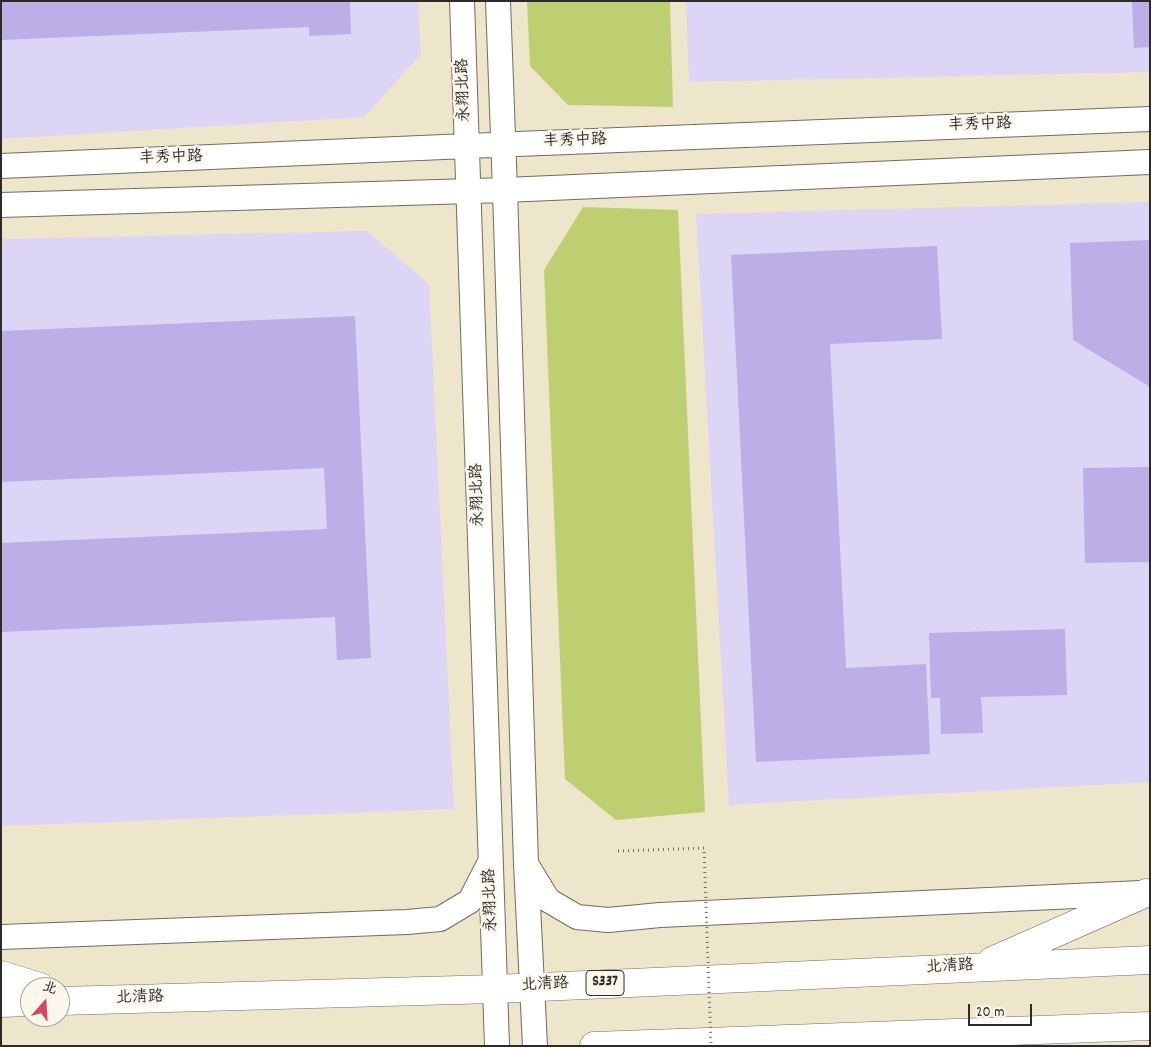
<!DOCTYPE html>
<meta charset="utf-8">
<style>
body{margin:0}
#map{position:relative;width:1151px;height:1047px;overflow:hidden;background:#eee6ca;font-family:Dekko,"LXGW WenKai TC",sans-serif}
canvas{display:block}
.frame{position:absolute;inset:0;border:2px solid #2b2b2b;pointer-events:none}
.north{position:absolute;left:20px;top:977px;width:50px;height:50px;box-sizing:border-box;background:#fbf7ec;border:1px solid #a8a59f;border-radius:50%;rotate:19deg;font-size:14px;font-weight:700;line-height:20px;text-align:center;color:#2b2b2b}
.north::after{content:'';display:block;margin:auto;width:18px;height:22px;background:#d1495b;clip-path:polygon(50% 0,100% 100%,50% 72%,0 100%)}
.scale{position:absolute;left:968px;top:1004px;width:64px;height:22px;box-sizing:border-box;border:2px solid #2b2b2b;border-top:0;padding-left:6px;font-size:15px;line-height:18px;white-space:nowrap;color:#2b2b2b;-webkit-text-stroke:4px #fbf7ec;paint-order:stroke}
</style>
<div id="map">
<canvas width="1151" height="1047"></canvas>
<div class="frame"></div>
<div class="north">北</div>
<div class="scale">20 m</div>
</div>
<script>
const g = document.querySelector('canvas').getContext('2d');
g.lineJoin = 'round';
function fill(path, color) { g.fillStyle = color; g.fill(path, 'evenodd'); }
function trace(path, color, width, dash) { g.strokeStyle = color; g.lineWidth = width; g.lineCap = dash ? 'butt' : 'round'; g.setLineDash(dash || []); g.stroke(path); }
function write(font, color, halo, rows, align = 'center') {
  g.font = font + ' Dekko,"LXGW WenKai TC",sans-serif'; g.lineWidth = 5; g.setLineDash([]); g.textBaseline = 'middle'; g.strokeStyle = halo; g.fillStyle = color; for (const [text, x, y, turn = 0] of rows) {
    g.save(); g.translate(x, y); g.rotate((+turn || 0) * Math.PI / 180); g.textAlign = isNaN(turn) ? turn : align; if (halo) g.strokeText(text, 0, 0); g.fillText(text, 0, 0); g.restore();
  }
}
const built = new Path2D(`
 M1 1H418L421 54 364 117 1 139Z
 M686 1H1150V72L689 82Z
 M1150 202V782L729 805 696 214Z
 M367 231 429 284 454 809 1 826V239Z`);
const green = new Path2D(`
 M527 1H670L673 107 568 105 530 66Z
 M583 207 678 210 705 812 616 820 565 779 544 270Z`);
const building = new Path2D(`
 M1 1H350L351 34 309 36V27L1 40Z
 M1132 1H1150V47L1134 48Z
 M1150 240V387L1073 340 1070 243Z
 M937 246 942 339 830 344 846 668 926 664 930 754 756 762 731 255Z
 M355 316 371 658 337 660 335 617 1 632V543L327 529 324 468 1 482V331Z
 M1150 467V562L1085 563 1083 468Z
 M1065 629 1067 695 981 697 983 733 941 734 940 698H931L929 633Z`);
const tertiary = new Path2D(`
 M462 1 497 1046
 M498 1 505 190 526 864 535 1046
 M1 166 467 146 1150 119
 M1 205 505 190 1150 162
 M528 867 548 900 577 917 608 920 660 915 1141 893
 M1 937 407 922 440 919 470 901 490 862`);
const primary = new Path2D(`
 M992 961 1146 893
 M1 975 40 987
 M60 1001 495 989 1150 960
 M1 1003 30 1002
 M594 1046 1150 1026`);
const pathBridge = new Path2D(`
 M618 851 704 848 711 1046`);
const shields = [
 [605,983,38]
];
const shieldNames = [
 ["S337",605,983]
];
const streetNames = [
 ["永翔北路",465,90,-92],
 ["丰秀中路",980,126,-2],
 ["丰秀中路",575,142,-2],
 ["丰秀中路",171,159,-2],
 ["永翔北路",479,495,-92],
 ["永翔北路",492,900,-92],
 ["北清路",950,968,-3],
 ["北清路",545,986,-3],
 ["北清路",140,999,-2]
];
fill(built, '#dcd5f6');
fill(green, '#becf71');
fill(building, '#bcaee6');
trace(tertiary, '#6f6c63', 26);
trace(primary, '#6f6c63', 29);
trace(tertiary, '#fff', 24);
trace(primary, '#fff', 28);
trace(pathBridge, '#6f6c63', 3, [1, 4]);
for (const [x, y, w] of shields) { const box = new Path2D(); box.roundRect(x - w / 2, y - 12.5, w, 25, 4); g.fillStyle = '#fbf7ec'; g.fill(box); trace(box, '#2b2b2b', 1); }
write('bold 15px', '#2b2b2b', null, shieldNames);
write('16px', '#2b2b2b', '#fbf7ec', streetNames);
</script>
